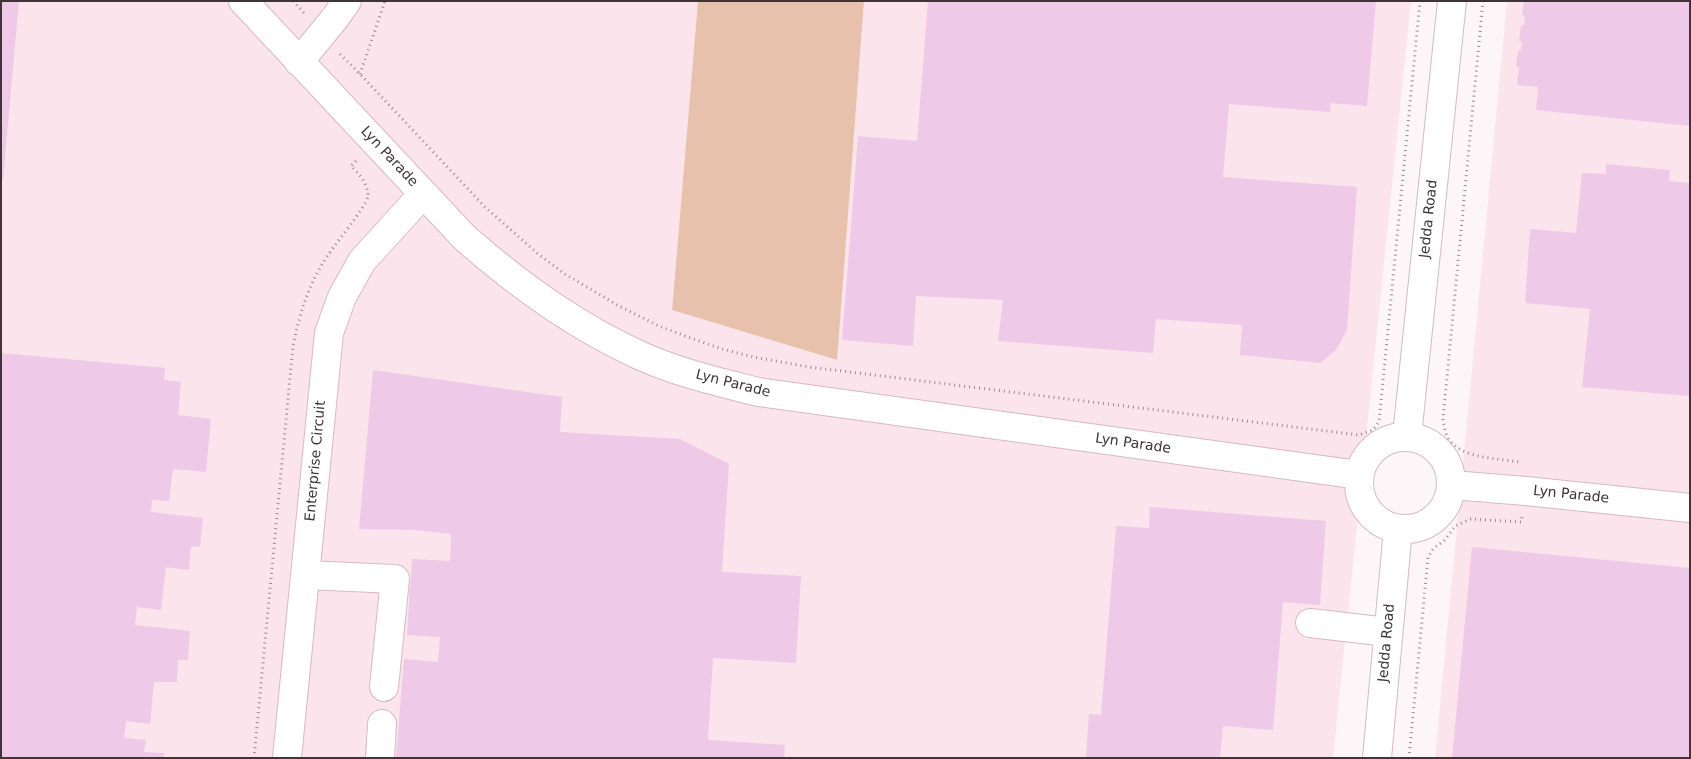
<!DOCTYPE html>
<style>
body{margin:0}
#map{position:relative;width:1691px;height:759px;overflow:hidden;background:#fcf6f8;font-family:"DejaVu Sans",sans-serif}
canvas{display:block}
.frame{position:absolute;inset:0;border:2px solid #3f3438;pointer-events:none}
</style>
<div id="map">
<canvas width="1691" height="759"></canvas>
<div class="frame"></div>
</div>
<script>
const g = document.querySelector('canvas').getContext('2d');
g.lineJoin = 'round';
function fill(path, color) { g.fillStyle = color; g.fill(path, 'evenodd'); }
function trace(path, color, width, dash) { g.strokeStyle = color; g.lineWidth = width; g.lineCap = dash ? 'butt' : 'round'; g.setLineDash(dash || []); g.stroke(path); }
function write(font, color, halo, rows, align = 'center') {
  g.font = font + ' "DejaVu Sans",sans-serif'; g.lineWidth = 4; g.setLineDash([]); g.textBaseline = 'middle'; g.strokeStyle = halo; g.fillStyle = color; for (const [text, x, y, turn = 0] of rows) {
    g.save(); g.translate(x, y); g.rotate((+turn || 0) * Math.PI / 180); g.textAlign = isNaN(turn) ? turn : align; if (halo) g.strokeText(text, 0, 0); g.fillText(text, 0, 0); g.restore();
  }
}
const built = new Path2D(`
 M1 1H698L672 310 836 360 864 1H1411L1333 758H1Z
 M1507 1H1690V758H1435Z`);
const green = new Path2D(`
 M698 1H864L837 360 672 310Z`);
const building = new Path2D(`
 M1 1H19L3 180H1Z
 M928 1H1376L1367 106 1331 103 1330 112 1229 104 1223 177 1357 187 1347 330 1336 350 1320 363 1240 355 1242 325 1156 319 1153 353 998 341 1003 300 916 296 913 346 842 340 858 136 917 141Z
 M1524 1H1690V126L1536 110 1538 87 1517 85 1519 67 1516 66 1518 51H1521L1522 42 1519 41 1521 25H1524L1525 16 1522 15Z
 M1606 164 1670 170 1669 181 1690 183V396L1582 387 1590 309 1525 303 1530 229 1576 233 1582 173 1606 174Z
 M1 353 165 368 164 380 181 382 178 415 211 419 206 472 173 469 169 501 152 500 151 512 203 518 200 547 191 546 189 570 166 567 161 610 137 607 135 625 190 631 188 660H178L177 682H154L150 724 126 721 124 738 146 740 144 752 164 753V758H1Z
 M373 370 562 397 560 432 680 439 729 464 722 572 801 576 796 663 713 658 708 740 785 745 784 758H396L404 659 438 662 440 637 407 635 412 559 450 561 451 534 415 530 359 529Z
 M1150 507 1326 521 1320 605 1283 602 1273 730 1223 726 1220 758H1086L1089 714 1101 715 1116 526 1149 528Z
 M1472 547 1690 568V758H1452Z`);
const path = new Path2D(`
 M293 1 305 14
 M1483 1 1443 419C1444 425 1445 433 1448 438 1461 459 1497 458 1519 462
 M340 54 360 74 485 207 537 253 565 274 619 306 659 326 688 337 719 348 753 357 809 367 1359 435 1373 430 1379 422 1420 1
 M360 74 385 1
 M254 758 293 346C299 316 307 289 323 263 331 248 366 208 368 196 368 183 359 174 351 166L357 160
 M1409 758 1428 557 1434 548 1445 540 1455 526 1471 519 1521 522 1522 517`);
const minor = new Path2D(`
 M243 1 464 237C518 285 575 326 641 356 679 373 719 382 758 392L1359 475
 M299 62 335 18 347 1
 M1407 436 1452 1
 M1359 483a46 46 0 1 1 92 0a46 46 0 1 1-92 0Z
 M1452 485 1526 491 1690 508
 M306 575 395 579 384 687
 M1310 623 1388 632
 M287 758 329 333 342 297 362 261 423 194
 M380 758 382 724
 M1377 758 1398 529`);
const streetNames = [
 ["Lyn Parade",389,157,47],
 ["Jedda Road",1429,219,-84],
 ["Lyn Parade",733,384,14],
 ["Lyn Parade",1133,444,8],
 ["Enterprise Circuit",316,461,-85],
 ["Lyn Parade",1571,495,6],
 ["Jedda Road",1387,643,-85]
];
fill(built, '#fbe4eb');
fill(green, '#e8c1ac');
fill(building, '#efc9e8');
trace(minor, '#d5bac2', 30);
trace(path, '#958d90', 3, [1, 4]);
trace(minor, '#fff', 28);
write('14px', '#3f3438', '#fff', streetNames);
</script>
